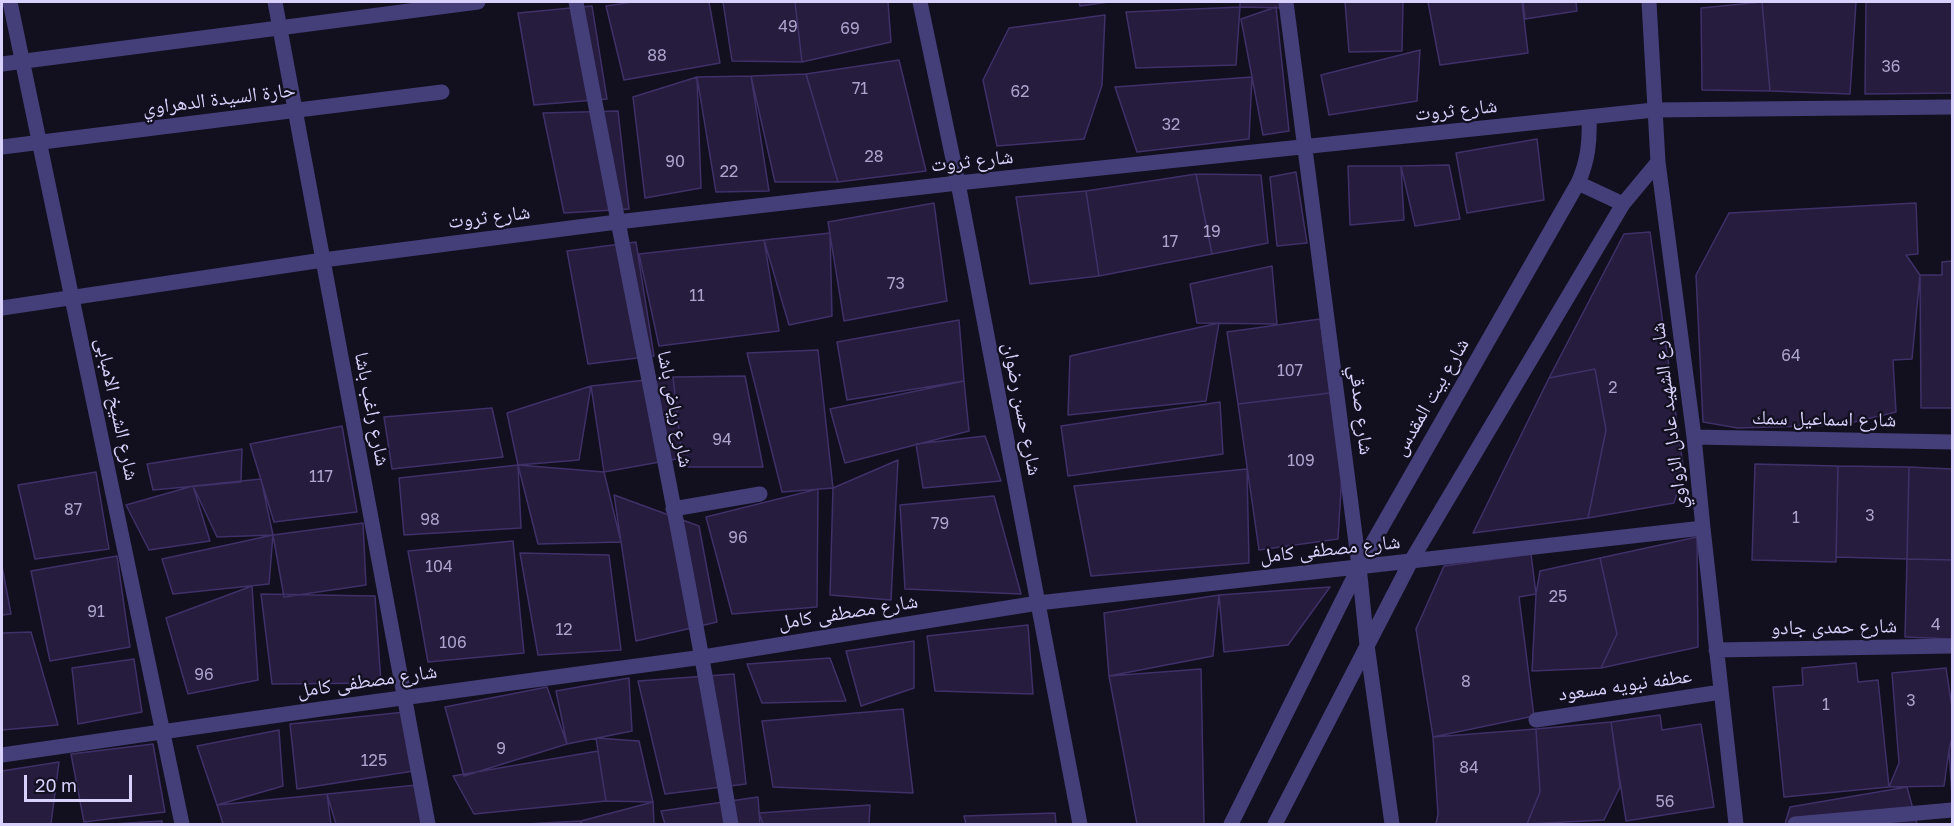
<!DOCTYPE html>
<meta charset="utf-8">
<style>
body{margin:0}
#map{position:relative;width:1954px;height:826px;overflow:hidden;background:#120f1f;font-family:"Golos Text",sans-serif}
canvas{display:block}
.frame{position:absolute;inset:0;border:3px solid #d8d1fb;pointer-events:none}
.scale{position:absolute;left:24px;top:775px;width:108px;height:27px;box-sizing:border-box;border:3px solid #d8d1fb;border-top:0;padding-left:8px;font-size:18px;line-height:21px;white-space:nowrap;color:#d8d1fb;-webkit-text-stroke:4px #120f1f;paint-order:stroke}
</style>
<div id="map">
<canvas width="1954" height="826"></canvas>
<div class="frame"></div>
<div class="scale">20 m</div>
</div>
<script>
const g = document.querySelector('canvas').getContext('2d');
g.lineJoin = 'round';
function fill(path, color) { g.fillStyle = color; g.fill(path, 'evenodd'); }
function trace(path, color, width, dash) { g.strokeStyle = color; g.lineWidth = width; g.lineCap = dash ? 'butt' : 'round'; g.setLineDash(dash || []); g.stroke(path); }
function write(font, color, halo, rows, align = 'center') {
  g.font = font + ' "Golos Text","Noto Naskh Arabic",sans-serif'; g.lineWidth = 4.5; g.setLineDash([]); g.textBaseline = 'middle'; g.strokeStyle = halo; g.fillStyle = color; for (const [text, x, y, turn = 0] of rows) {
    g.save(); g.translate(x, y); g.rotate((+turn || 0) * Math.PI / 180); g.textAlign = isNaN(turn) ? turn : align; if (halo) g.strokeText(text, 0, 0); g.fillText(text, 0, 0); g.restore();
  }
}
const building = new Path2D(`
 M633 2H709L720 63 624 80 606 6Z
 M723 2H795L802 62 732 61Z
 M795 2H888L891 42 802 62Z
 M1079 2H1109L1080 6Z
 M1240 2H1281L1283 8 1240 7Z
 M1345 2H1403L1402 51 1349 52Z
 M1428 2H1522L1528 53 1440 65Z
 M1523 2H1576L1577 11 1525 19Z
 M1762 2H1856L1850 94 1770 91Z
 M1762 2 1770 91 1702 90 1701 8Z
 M1866 2H1952V93L1865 94Z
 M592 6 607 99 534 105 518 13Z
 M1240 7 1236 65 1136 68 1126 12Z
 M1276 7 1289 131 1263 135 1241 19Z
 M1105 15 1102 85 1084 139 997 146 983 80 1009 28Z
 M1420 50 1417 101 1329 115 1321 75Z
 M899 60 926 171 838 182 806 74Z
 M806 74 838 182H775L751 76Z
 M751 76 769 191 716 192 697 77Z
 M697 77 701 188 645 198 633 97Z
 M1252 77 1249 139 1137 152 1115 87Z
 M618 111 629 209 564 213 543 113Z
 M1537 139 1544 200 1467 213 1456 153Z
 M1449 165 1460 219 1415 226 1401 166Z
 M1348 166H1401L1404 220 1350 225Z
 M1296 172 1307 243 1277 246 1270 177Z
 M1196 174 1261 175 1268 243 1212 254Z
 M1196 174 1212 254 1099 276 1086 191Z
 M1086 191 1099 276 1030 284 1016 197Z
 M934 203 947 301 844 321 828 222Z
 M1916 203 1918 254 1906 255 1920 275 1912 359 1893 360 1896 412 1841 425 1738 428 1703 422 1696 275 1729 213Z
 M1650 232 1684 472 1674 503 1588 518 1606 430 1595 369 1549 378 1624 234Z
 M830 233 832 316 789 325 764 240Z
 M764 240 779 331 659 346 639 254Z
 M636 242 654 356 588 364 567 251Z
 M1952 249V408H1921L1920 275H1942V262L1952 261Z
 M1272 266 1277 324 1197 323 1190 284Z
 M1320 319 1330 393 1238 404 1227 332Z
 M959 320 964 381 847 400 837 342Z
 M1219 323 1206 401 1068 415 1070 356Z
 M818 350 833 488 782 492 747 353Z
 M1595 369 1606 430 1588 518 1473 533 1549 378Z
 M745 376 763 467H683L673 377Z
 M673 377 682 458 604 472 591 386Z
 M964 381 969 431 845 463 830 409Z
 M591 386 579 460 518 465 507 413Z
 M1330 393 1342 474 1338 539 1259 550 1238 404Z
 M1220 402 1223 454 1068 476 1061 426Z
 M492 408 503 457 392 469 384 417Z
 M342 426 357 512 274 522 250 444Z
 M985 436 1001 481 923 488 916 444Z
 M242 449 241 482 153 490 147 464Z
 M898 460 891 600 830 595 833 488Z
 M1755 464 1838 466 1836 562 1752 560Z
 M518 465 604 472 621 542 538 544Z
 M518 465 521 528 404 535 399 478Z
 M1838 466 1909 467 1907 559 1836 557Z
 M1909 467 1952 469V560L1907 559Z
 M1247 469 1249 563 1091 576 1074 486Z
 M96 472 109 549 35 559 18 485Z
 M261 479 273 535 217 537 193 486Z
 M193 486 210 541 149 550 126 505Z
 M818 489 817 607 732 614 706 517Z
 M614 495 699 526 717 622 636 641Z
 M994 496 1021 594 905 589 900 505Z
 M363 523 366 585 284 597 273 535Z
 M273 535 269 584 173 594 162 559Z
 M1697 537 1698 647 1601 668 1617 634 1600 558Z
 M513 541 524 653 428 662 408 551Z
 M520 553 609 555 621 650 538 655Z
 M1531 554 1536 594 1519 597 1534 716 1433 737 1416 629 1444 566Z
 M117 556 130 647 50 661 31 571Z
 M1600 558 1617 634 1601 668 1532 671 1536 594 1540 571Z
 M1907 559 1952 560V639L1905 637Z
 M2 566 11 614 2 615Z
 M252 586 258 680 188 694 166 618Z
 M1330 587 1288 645 1224 652 1219 595Z
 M261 594 375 596 381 683 272 684Z
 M1219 595 1213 656 1109 676 1104 613Z
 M1028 625 1033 694 935 691 927 636Z
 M31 632 58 725 2 730V633Z
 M914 641V688L861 706 846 651Z
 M830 658 846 701 762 703 747 664Z
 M134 659 142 712 78 724 72 668Z
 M1856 663 1858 682 1878 680 1889 787 1784 797 1773 687 1803 685 1802 668Z
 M1946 668 1952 707V738L1949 750 1944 786 1889 787 1899 763 1892 673Z
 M1201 669 1204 824H1137L1109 676Z
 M734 674 746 784 665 794 638 681Z
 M629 678 632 731 567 744 556 691Z
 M547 687 567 744 464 776 445 707Z
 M903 709 913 793 773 787 762 721Z
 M405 712 414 771 297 789 290 724Z
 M1660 715 1662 730 1701 724 1714 807 1626 821 1611 722Z
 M1611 722 1620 787 1604 820 1527 824 1540 792 1536 729Z
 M1536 729 1540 792 1527 824H1436L1438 814 1433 737Z
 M279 730 283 786 217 805 197 746Z
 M596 738 639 741 653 802 606 801Z
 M1952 738V796L1949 750Z
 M153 744 165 812 84 822 71 754Z
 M598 751 606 801 474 814 453 776Z
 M59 762 51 824H2V771Z
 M417 785 423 824H336L327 794Z
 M1907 787 1917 824H1785L1790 807Z
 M327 794 331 824H223L217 805Z
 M758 797 760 824H665L661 811Z
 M653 802 654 824H582L581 821Z
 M870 805 869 824H763L759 813Z
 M1055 813 1056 824H966L964 816Z
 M162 821V824H112Z
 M581 821V824H526Z`);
const minor = new Path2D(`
 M10 2 182 824
 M275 2 428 824
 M576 2C627 276 685 549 731 824
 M1286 2 1359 566 1367 645 1392 824
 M1649 2 1658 162 1694 437 1703 528 1736 824
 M2 64 478 2
 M2 147 442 92
 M1578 183 1623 204
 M2 308 323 260 617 222 958 183 1654 110 1952 107
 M1694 437 1952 442
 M673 509 760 494
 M1716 650 1952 646
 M1536 720 1721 692
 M2 755 321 709 703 657 1038 603 1703 528
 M1231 824 1360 565 1578 183C1588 161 1590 141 1589 117
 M1275 824 1411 561 1623 204 1658 162
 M1795 824 1952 810`);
const tertiary = new Path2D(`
 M920 2 958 183 1080 824`);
const numberNames = [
 ["49",788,27],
 ["69",850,29],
 ["88",657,56],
 ["36",1891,67],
 ["71",860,89],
 ["62",1020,92],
 ["32",1171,125],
 ["28",874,157],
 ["90",675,162],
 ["22",729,172],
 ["19",1212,232],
 ["17",1170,242],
 ["73",896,284],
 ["11",697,296],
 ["64",1791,356],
 ["107",1290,371],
 ["2",1613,388],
 ["94",722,440],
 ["109",1301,461],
 ["117",321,477],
 ["87",73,510],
 ["3",1870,516],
 ["1",1796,518],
 ["98",430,520],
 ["79",940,524],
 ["96",738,538],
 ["104",439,567],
 ["25",1558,597],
 ["91",96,612],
 ["4",1936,625],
 ["12",564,630],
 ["106",453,643],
 ["96",204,675],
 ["8",1466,682],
 ["3",1911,701],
 ["1",1826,705],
 ["9",501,749],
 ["125",374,761],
 ["84",1469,768],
 ["56",1665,802]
];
const streetNames = [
 ["حارة السيدة الدهراوي",219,99,-7],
 ["شارع ثروت",1456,110,-6],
 ["شارع ثروت",972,161,-6],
 ["شارع ثروت",489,217,-7],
 ["شارع بيت المقدس",1431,397,-60],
 ["شارع الشيخ الامبابى",117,409,78],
 ["شارع راغب باشا",372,409,79],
 ["شارع رياض باشا",675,409,79],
 ["شارع حسن رضوان",1022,409,79],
 ["شارع صدقي",1361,410,83],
 ["شارع الشهيد عادل الزواوي",1669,416,-97],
 ["شارع اسماعيل سمك",1824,419,1],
 ["شارع مصطفى كامل",1330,549,-6],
 ["شارع مصطفى كامل",848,612,-9],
 ["شارع حمدى جادو",1834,627,-1],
 ["شارع مصطفى كامل",367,681,-8],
 ["عطفه نبويه مسعود",1625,685,-8]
];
fill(building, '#261c3e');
trace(building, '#3f3168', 1.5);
trace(minor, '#443e79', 15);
trace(tertiary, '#443e79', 15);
write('16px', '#aca4cc', null, numberNames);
write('20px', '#d8d1fb', '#120f1f', streetNames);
</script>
